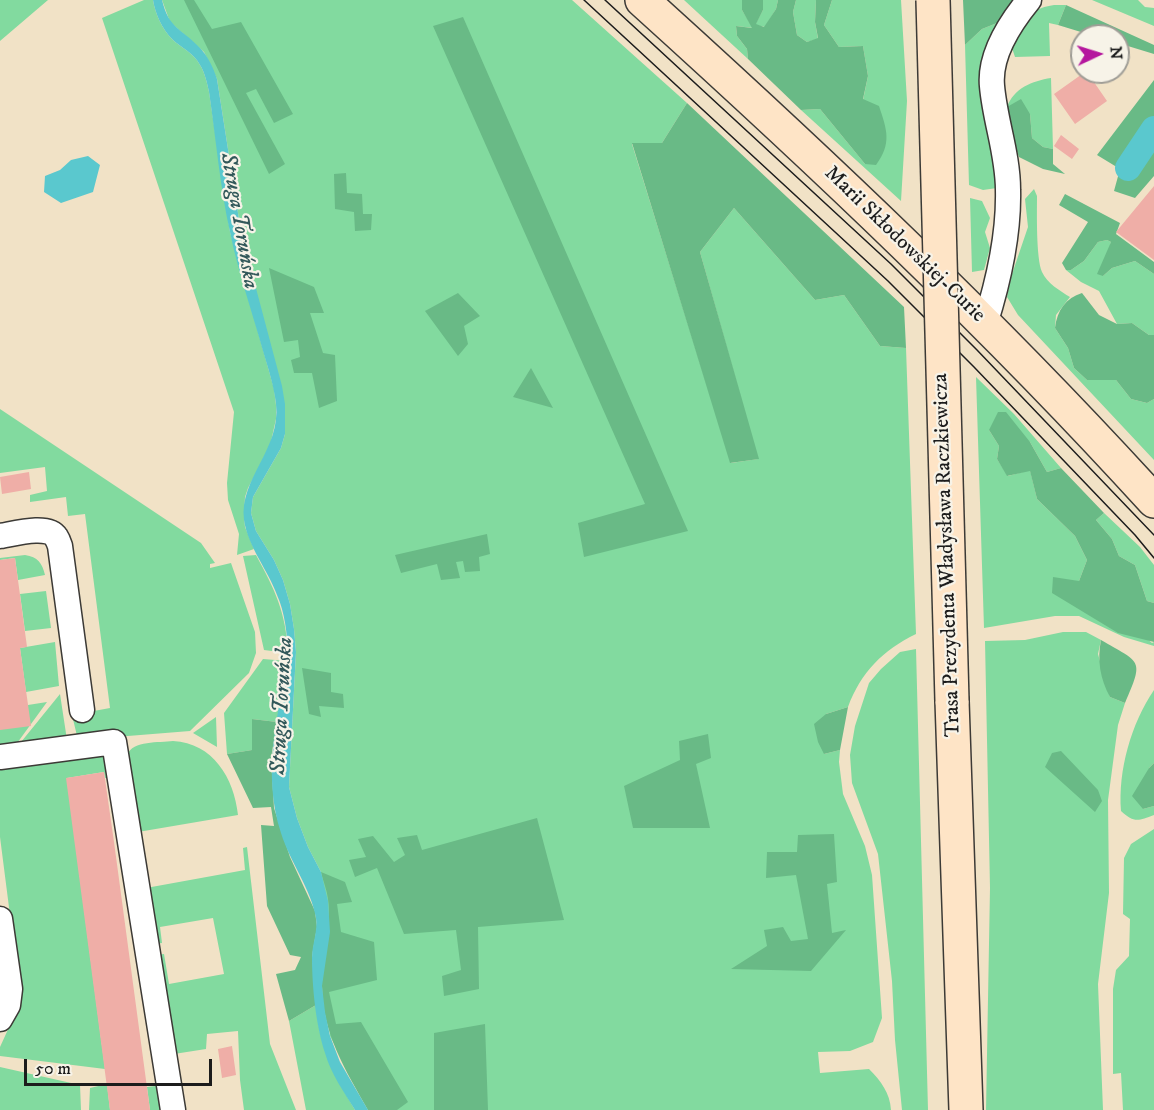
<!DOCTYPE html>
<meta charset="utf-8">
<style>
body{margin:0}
#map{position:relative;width:1154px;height:1110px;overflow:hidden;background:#f1e2c6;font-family:"IM FELL DW Pica",serif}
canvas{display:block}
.north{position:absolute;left:1070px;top:24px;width:60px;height:60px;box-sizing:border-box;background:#f7f3e8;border:2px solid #9f9d96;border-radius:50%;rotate:86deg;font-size:16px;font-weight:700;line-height:24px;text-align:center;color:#1c1c1c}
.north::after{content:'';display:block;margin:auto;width:21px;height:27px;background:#b5179e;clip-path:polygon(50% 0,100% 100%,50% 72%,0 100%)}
.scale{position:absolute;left:24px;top:1059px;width:188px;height:27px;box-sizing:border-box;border:3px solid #1c1c1c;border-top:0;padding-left:8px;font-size:18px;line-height:21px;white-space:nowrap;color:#1c1c1c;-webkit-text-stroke:4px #f7f3e8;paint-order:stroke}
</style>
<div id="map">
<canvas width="1154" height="1110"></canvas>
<div class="north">N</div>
<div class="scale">50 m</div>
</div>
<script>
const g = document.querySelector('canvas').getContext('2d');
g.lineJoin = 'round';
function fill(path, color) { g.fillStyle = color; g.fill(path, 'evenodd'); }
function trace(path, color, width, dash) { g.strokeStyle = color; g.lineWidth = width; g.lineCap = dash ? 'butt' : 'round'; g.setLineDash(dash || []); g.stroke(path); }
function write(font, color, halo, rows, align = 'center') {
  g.font = font + ' "IM FELL DW Pica",serif'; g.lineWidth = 4.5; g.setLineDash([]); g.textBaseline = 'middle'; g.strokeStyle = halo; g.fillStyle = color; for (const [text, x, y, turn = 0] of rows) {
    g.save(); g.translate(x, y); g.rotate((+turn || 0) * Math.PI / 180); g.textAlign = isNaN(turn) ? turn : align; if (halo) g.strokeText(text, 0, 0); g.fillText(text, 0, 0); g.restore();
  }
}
const green = new Path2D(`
 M0 0H48L0 41Z
 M144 0H153C155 13 162 29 172 39 181 48 193 52 200 65 205 73 207 83 209 92L230 232 274 389 276 405V419L270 446 248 488 245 497 244 517 245 527 254 549 237 555 239 534 228 500 227 483 234 412 102 18Z
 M162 0H572L687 103 662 143 632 144 731 463 758 459 700 252 734 208 815 300 844 295 880 346 906 348 916 634C883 650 861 672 848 707L826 714 824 754 840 750 839 762 843 794 865 846 872 875 882 1018 873 1042 850 1051 818 1052 820 1073 869 1069C881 1081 890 1093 891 1110H368L330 1036 321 872 308 847 297 818 289 787 296 652 294 629 290 604 283 580 274 560 256 531 251 513 253 497 281 448 285 434 241 232 217 79 204 52 170 22Z
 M684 0H742V10L753 28 736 26 737 36 747 49 748 59Z
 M763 0H778L776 9 765 27 755 25 763 10Z
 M796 0H816L815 22 818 39 807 42 797 35 793 12Z
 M832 0H901L907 101 901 201 801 110 820 109 865 164 863 100 868 76 863 46 839 47 824 25Z
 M1092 0H1138L1145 7 1154 8V26Z
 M1054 5H1066L1058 25 1049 23 1050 56 1015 57 1012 48C1024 24 1025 9 1054 5Z
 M1002 21 997 188 983 190 969 185 965 45 982 29Z
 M1051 78 1053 149 1043 147 1032 138 1030 114 1007 107C1014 88 1032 81 1051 78Z
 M1034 189 1037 196C1037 213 1036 258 1042 272 1047 283 1060 291 1070 297L1056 315 1055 328 1068 348 1074 368 1087 380H1116L1131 399 1147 403 1154 399V460L1018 315 1007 297 1011 277 1028 227 1025 199Z
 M970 198 982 201 990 218 985 232 990 248 984 270 972 272Z
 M1107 240 1111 242 1103 276 1112 268 1135 261 1154 274V335H1149L1132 323 1117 324 1099 291 1081 282 1066 270H1071L1084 261 1098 242Z
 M976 377 1014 414 1061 468 1047 472 1030 442 989 430 999 446 997 459 1008 476 1030 470 1037 499 1075 536 1087 560 1079 581 1152 643 1154 642V646L1124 637 1079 616H1055L984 628Z
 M0 409 201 543 215 563 210 564V568L231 563 255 632 256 653 249 673 190 731 78 740 72 715 110 708 85 514 68 516 66 497 30 502V495L47 491 45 467 0 473Z
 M1104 513 1140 547 1154 565V603L1147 601 1135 565 1119 556 1112 539 1096 520Z
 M25 555C38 557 42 563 45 575L18 580 15 558 0 560V558Z
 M256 555C275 590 286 612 288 653L264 650 243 556Z
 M46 591 51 628 25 631 20 594Z
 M1063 632H1086L1101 640 1098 654 1110 697 1125 703 1118 725 1108 800 1109 893 1098 984 1103 1110H986L990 888 985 641 1025 640Z
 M55 642 59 686 26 692 20 648Z
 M916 649 928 1110H902L895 1040 892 981 878 854 852 783 850 755 855 726 869 683 881 669 900 652Z
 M263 659 287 661 277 722 252 719V750L227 754 224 713Z
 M1154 690V763L1149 768 1143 809 1154 806V815C1138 821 1134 823 1121 811 1118 770 1131 724 1154 690Z
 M60 694 67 740 17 747Z
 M47 702 15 746 0 748V729L28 724V705Z
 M216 717 217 747 193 733Z
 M173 741C213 743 234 778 238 815L138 832 127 755C133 740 159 743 173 741Z
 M104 751 112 777 105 778 104 772 67 778 105 1069 0 1056V1047L21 1001 0 837V761Z
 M1154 829V1110H1123L1121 1073 1113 1074V989L1116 970 1129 956 1130 919 1123 914 1124 858 1131 844Z
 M247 847 270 1044 296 1110H244L240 1080 238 1031 207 1034 206 1049 174 1054 156 955 164 954 169 984 224 974 213 918 160 927 162 943 155 944 146 888 245 870 243 848Z
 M316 1005C320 1050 333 1072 355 1110H306L289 1021Z
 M0 1067 80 1085 81 1110H0Z
 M107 1084 110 1110H89L90 1088Z
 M164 1085 169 1110H150L147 1087Z`);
const forest = new Path2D(`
 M184 0H194L212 29 241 22 293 114 274 123 256 89 246 93 285 164 269 174Z
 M742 0H763V10L756 24 764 27 776 9 778 0H796L793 12 797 35 807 42 818 38 815 22 816 0H832L824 25 839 47 863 46 868 76 863 99 879 106C887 130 892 143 876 165L865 164 820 109 801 110 748 59 747 49 737 36 736 26 752 28 742 10Z
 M963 0H1016L1002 21 982 29 965 45Z
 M1066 5 1154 45V54L1118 43V36H1094L1058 25Z
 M463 17 688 531 584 557 578 523 645 504 433 26Z
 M1154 80V176L1135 198 1114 191 1120 169 1097 155Z
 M1021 99 1030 114 1032 138 1043 147 1053 149V164L1065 174 1043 169 1019 157 1011 134 1007 107Z
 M687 103 904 307 906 348 880 346 844 295 815 300 734 208 700 252 759 459 730 463 632 143H662Z
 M346 173 347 193 362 194 363 214H372L371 230 355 231 354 212 335 209 334 174Z
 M1065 194 1120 223 1116 234 1154 262V274L1135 261 1112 268 1103 276 1097 274 1111 242 1107 240 1098 242 1084 261 1071 270H1066L1062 263 1088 222 1059 205Z
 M269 268 314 287 324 313H310L323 353 335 355 337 401 319 408 312 373H294L291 360 300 357 298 340 284 342Z
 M458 293 480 316 464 326 468 344 458 356 425 311Z
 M1082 293 1099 315 1117 324 1132 323 1149 335H1154V399L1147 403 1131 399 1116 380H1087L1074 368 1068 348 1055 328C1057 310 1066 298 1082 293Z
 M531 368 553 408 513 397Z
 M998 412H1006L1030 442 1047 472 1061 468 1104 513 1096 520 1112 539 1119 556 1135 565 1147 601 1154 603V642L1118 633 1052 593 1053 577 1079 581 1087 560 1075 536 1037 499 1030 471 1007 476 997 459 999 446 989 430Z
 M487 534 490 554 479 557 480 571 465 572 463 561 456 562 460 578 441 580 437 564 401 573 395 555Z
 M1101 640C1140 663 1145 658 1125 703L1110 697C1100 679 1097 660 1101 640Z
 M302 668 331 673V692L343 694 344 708 319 706 321 717 309 714Z
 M848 707 840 750 824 754 818 742 814 724 826 714Z
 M252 719 277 722 271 758 274 808 290 857 315 911 317 927 312 956 316 1005 289 1021 276 974 295 970 301 957 290 955 267 906 261 825 274 826 271 807 253 808 227 754 252 750Z
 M708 734 711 758 696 764 710 828H633L624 786 680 760 679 741Z
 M1061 751 1098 790 1102 801 1095 812 1045 767 1052 753Z
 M1154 763V806L1143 809 1132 796 1149 768Z
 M537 818 564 920 478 927 479 989 444 996 442 976 461 970 456 930 404 934 377 868 355 877 349 860 366 857 358 839 373 836 394 862 405 855 397 838 417 835 422 850Z
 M834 834 837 882 827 884 832 933 846 930 811 971 731 969 767 946 764 930 783 927 791 941 808 939 796 875 766 878 767 852H797L798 835Z
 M321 872 345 882 352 902 337 904 341 932 374 942 377 980 329 992 336 1024 361 1022 408 1102 397 1110H368C346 1071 322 1033 322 986 322 961 332 924 328 899 327 890 323 881 321 872Z
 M485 1024 488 1110H434V1033Z`);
const water = new Path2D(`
 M153 0H162C169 29 181 28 199 47 208 56 213 67 217 79L241 232 282 386 285 404V434L281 448 253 497 251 513 256 531 274 560 283 580 290 604 294 629 296 652 289 787 297 818 308 847 321 872 328 901 330 932 322 986 325 1012 330 1036 340 1062 368 1110H355C344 1092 331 1074 325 1053 316 1026 312 987 312 958 312 944 318 932 316 918 311 889 290 862 281 833 261 771 279 715 288 653 287 633 285 613 277 595 268 570 248 547 244 520 239 478 281 450 276 404 274 386 268 368 263 351 252 311 238 272 230 232 220 187 216 139 209 92 207 83 205 73 200 65 193 52 181 48 172 39 162 29 155 13 153 0Z
 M88 156 100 165 93 192 61 203 44 192 45 176 60 170 71 160Z`);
const canal = new Path2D(`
 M1128 168 1154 129`);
const building = new Path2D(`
 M1085 72H1087L1107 101 1075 124 1054 94Z
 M1061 135 1079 149 1072 159 1054 146Z
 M1154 186V260L1116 232Z
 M29 472 31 489 2 494 0 477Z
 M15 558 27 647 20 648 31 726 0 730V560Z
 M104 772 114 842 150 1110H110L66 778Z
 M232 1046 236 1075 222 1078 218 1049Z`);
const street = new Path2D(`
 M985 324C998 283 1009 233 1008 190 1008 154 995 121 992 86 989 55 1011 22 1029 0
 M0 536C13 534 48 524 56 537 58 540 59 543 60 546L82 710
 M0 757 114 742 173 1110
 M0 919 10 989 8 1005 0 1019`);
const secondary = new Path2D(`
 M642 0C819 160 993 324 1154 501
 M952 701 966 1110`);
const tram = new Path2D(`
 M584 0 888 281 974 367 1135 535 1154 558
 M605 0 891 264 977 350 1154 535`);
const secondaryBridge = new Path2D(`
 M933 0 952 701`);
const streetNames = [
 ["Marii Skłodowskiej-Curie",904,245,44],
 ["Trasa Prezydenta Władysława Raczkiewicza",948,555,-92]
];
const waterNames = [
 ["Struga Toruńska",238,221,80],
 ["Struga Toruńska",283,706,-87]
];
fill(green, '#82da9f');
fill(forest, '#69ba86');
fill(water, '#5ac8ce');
trace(canal, '#5ac8ce', 26);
fill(building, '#efaea7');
trace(street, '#3c3a36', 27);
trace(secondary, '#3c3a36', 36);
trace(street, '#fff', 24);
trace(secondary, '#fee4c6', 33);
trace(tram, '#1c1c1c', 1.5);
trace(secondaryBridge, '#3c3a36', 36, []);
trace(secondaryBridge, '#fee4c6', 33);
write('21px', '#1c1c1c', '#f7f3e8', streetNames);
write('italic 22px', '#32585a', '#f7f3e8', waterNames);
</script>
